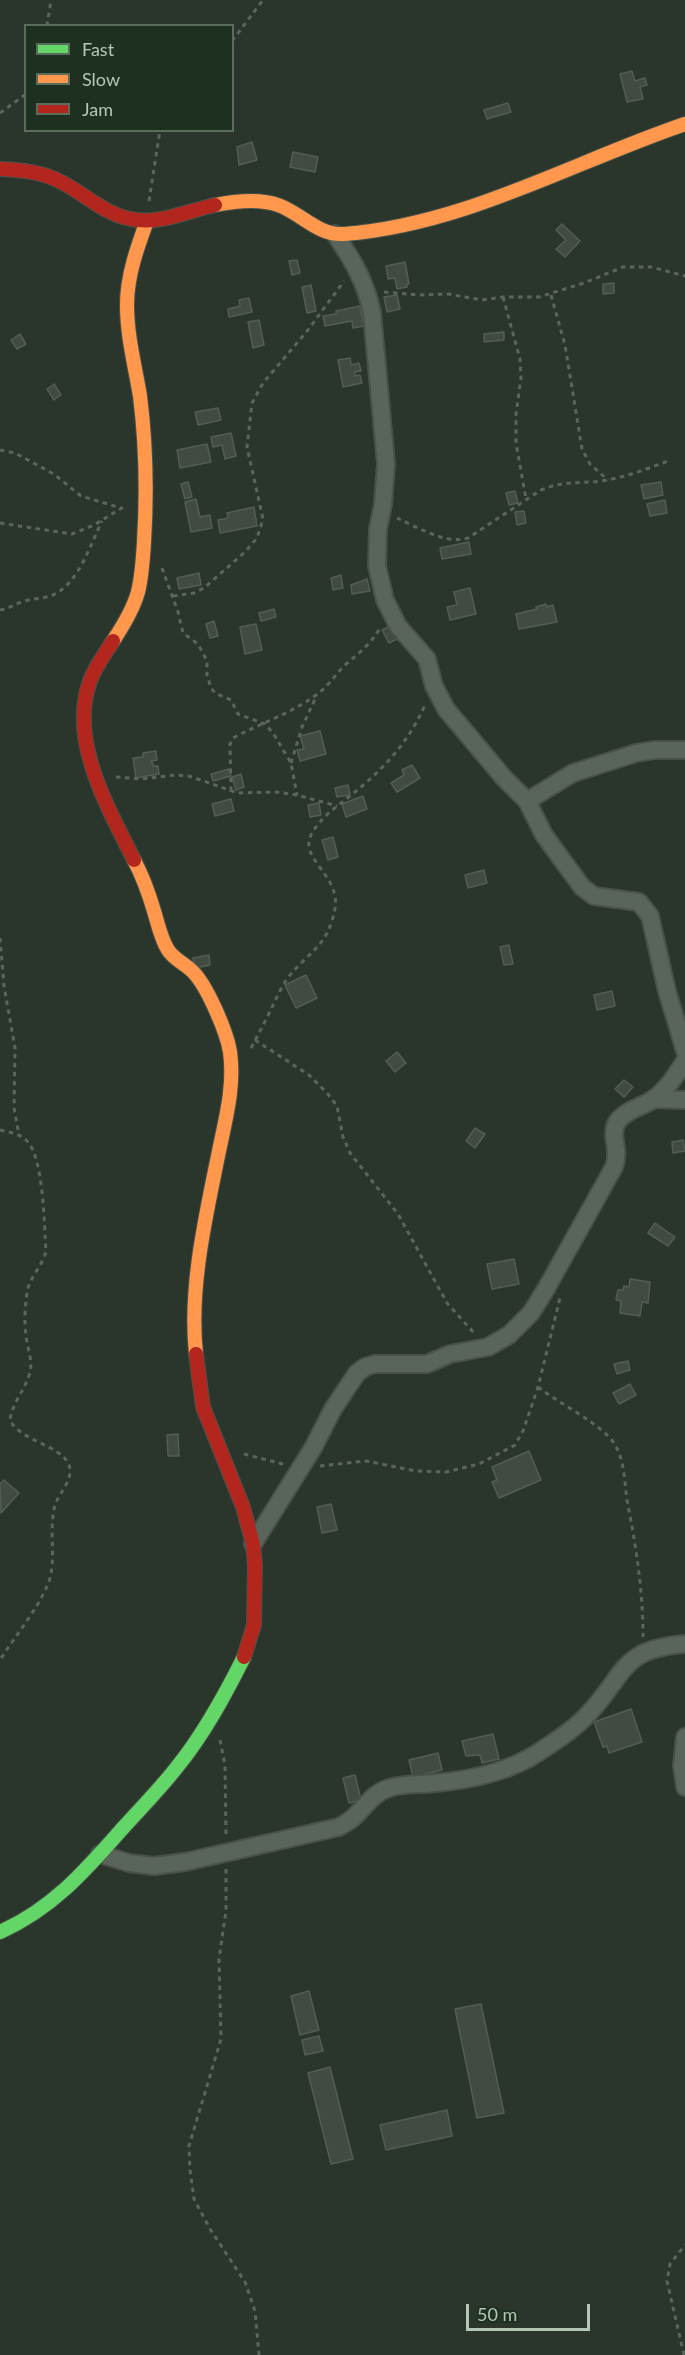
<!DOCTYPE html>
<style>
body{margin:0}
#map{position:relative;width:685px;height:2355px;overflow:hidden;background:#2a362b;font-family:Lato,sans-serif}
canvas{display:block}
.legend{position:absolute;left:24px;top:24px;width:210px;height:108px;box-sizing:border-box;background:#1e301f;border:2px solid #5a6c5b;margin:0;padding:8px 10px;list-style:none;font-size:18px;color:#b4c6b6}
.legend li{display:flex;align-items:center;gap:12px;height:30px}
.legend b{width:30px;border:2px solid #5a6c5b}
.scale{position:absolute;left:466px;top:2304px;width:124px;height:27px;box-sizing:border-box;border:3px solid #b4c6b6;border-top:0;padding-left:8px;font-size:18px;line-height:21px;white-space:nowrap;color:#b4c6b6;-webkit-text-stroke:4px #1e301f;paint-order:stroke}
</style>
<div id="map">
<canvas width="685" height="2355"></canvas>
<ul class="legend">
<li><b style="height:8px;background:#63d668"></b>Fast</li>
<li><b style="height:8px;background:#ff974d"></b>Slow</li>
<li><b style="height:8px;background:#b3261e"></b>Jam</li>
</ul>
<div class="scale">50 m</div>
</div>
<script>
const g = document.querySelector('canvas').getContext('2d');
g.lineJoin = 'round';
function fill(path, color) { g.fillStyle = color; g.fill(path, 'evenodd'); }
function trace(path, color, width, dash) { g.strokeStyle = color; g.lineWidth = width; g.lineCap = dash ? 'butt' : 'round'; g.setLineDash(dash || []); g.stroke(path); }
const building = new Path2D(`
 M632 71 635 81 645 78 647 85 640 87 643 99 627 102 620 74Z
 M508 103 511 112 487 119 484 110Z
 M252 142 257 160 239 165 237 147Z
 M293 152 318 157 315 172 290 167Z
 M562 224 580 241 565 257 556 249 566 240 556 230Z
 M297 260 300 273 292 275 289 261Z
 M405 262 409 284H407V287L397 289 395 278 388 279 386 266Z
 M614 283V293L603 294V284Z
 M311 285 316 311 307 313 302 287Z
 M397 295 400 309 387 312 384 297Z
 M249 298 252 312 229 317 228 309 240 306 239 300Z
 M360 306 364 326 353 328 352 321 325 326 323 316 336 314V311Z
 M259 320 264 345 253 348 248 322Z
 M504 332V340L484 342V334Z
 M20 334 26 344 17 349 11 340Z
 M350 358 351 365 359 363 361 371 355 372V376L360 375 362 383 343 387 338 360Z
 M54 384 61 395 54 400 47 389Z
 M218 408 221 420 198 425 195 412Z
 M231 433 236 456 225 459 222 445 213 447 211 437Z
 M207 444 211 462 180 468 177 450Z
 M188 482 192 497 185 499 181 484Z
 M661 482 663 495 644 499 641 485Z
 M515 491 518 503 509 505 506 493Z
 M196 499 200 517 210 515 212 528 191 532 185 502Z
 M665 500 667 513 650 516 647 504Z
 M254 507 257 526 220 533 218 520 228 518 227 513Z
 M524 511 526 523 517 525 515 512Z
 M469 542 471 554 442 559 440 548Z
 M199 573 201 585 179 589 177 578Z
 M341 575 343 588 333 590 331 578Z
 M367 579 370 591 352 594 351 585Z
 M470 588 476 614 450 620 447 607 457 605 454 592Z
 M546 604 547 607 553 605 557 622 519 629 516 614 537 609 536 607Z
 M274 609 276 617 261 621 259 613Z
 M214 621 218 636 210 638 206 624Z
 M256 624 262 650 245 654 240 627Z
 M390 626 397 639 389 643 382 630Z
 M320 731 326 754 300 761 297 750 304 749 300 736Z
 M156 751 157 760 151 761 154 766H158L159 774 136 778 133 758 143 757V753Z
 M412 765 420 778 397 792 391 783 404 775 402 770Z
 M229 769 231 776 213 781 211 774Z
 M241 774 244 787 236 790 232 777Z
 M348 785 350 795 337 797 335 788Z
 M363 796 367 809 346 817 342 804Z
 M231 799 234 811 215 816 212 804Z
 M319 803 321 815 310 817 308 805Z
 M333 837 338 857 328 860 322 840Z
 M484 870 487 883 468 888 465 875Z
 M509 945 513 964 504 965 500 947Z
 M209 955 210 965 195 968 193 958Z
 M306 975 317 998 296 1008 285 985Z
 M612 991 615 1006 597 1010 594 995Z
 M397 1052 406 1063 395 1072 386 1061Z
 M624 1080 633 1087 624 1097 615 1089Z
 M475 1128 485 1134 475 1148 466 1141Z
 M683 1140 685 1151 673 1153 672 1142Z
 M655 1223 675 1237 668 1246 648 1233Z
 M514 1259 519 1284 492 1289 487 1264Z
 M630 1279 650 1282 648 1303 642 1302 640 1316 620 1313 621 1301 616 1300 618 1290H623L624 1286 629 1287Z
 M628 1361 630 1370 617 1374 614 1364Z
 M630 1384 636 1395 619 1404 613 1393Z
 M178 1434 179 1456H168L167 1435Z
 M529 1451 541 1480 499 1498 492 1482 497 1480 492 1467Z
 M4 1480 19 1493 1 1513 0 1484Z
 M331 1504 337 1530 322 1533 317 1507Z
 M631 1709 642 1742 609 1753 607 1746 603 1747 594 1722Z
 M493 1734 499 1759 482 1763 480 1755 466 1756 462 1741Z
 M438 1753 442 1770 413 1777 409 1760Z
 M355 1775 361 1800 349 1803 343 1778Z
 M309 1991 319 2030 300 2035 291 1996Z
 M481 2004 504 2113 477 2118 455 2009Z
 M319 2036 323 2051 305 2055 302 2040Z
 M330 2067 353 2159 331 2164 308 2073Z
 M447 2110 452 2136 386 2150 380 2125Z`);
const path = new Path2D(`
 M47 26 51 0
 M232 41 263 0
 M0 113 26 94
 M149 201 160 130
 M384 292 419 295 448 294 482 300 503 297H539L584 283 623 267H651L685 276
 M551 295 565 345 582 449 590 464 608 480
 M503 297 520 359 521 377 516 415V443L526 499
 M0 450 15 453 41 467 55 475 81 496 121 508
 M397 518C417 527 446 545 468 538L541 490C565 480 577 484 601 481 623 478 647 469 668 461
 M0 523 72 534 94 525 125 506
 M162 568 178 612 183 633 198 644 207 661V675L211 688 215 693 231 700 238 714 265 724 273 733 291 763 297 795
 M173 596 194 593 204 588 246 551 257 538 263 519 247 447 252 403 263 383 308 330 344 281
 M0 610C9 609 14 604 22 602 32 598 43 599 53 595 79 583 90 545 102 521
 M291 763 302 727 317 695
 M116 777 141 779 175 775 189 776 238 793 276 792 297 795 337 806
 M231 791 230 744 233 738C261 723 290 714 316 695 328 687 335 675 345 665 359 653 371 644 380 628
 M0 938 4 986 15 1048 14 1108 19 1135
 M255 1040 309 1075 327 1093 337 1106 343 1137 350 1153 398 1214 447 1303 475 1334
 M251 1048C259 1033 267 1018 274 1003 278 995 282 986 287 979 308 951 327 949 335 909 341 876 299 859 311 835 322 814 344 802 361 787 388 764 410 739 425 705
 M0 1130C9 1132 20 1134 26 1140 44 1156 44 1226 46 1251 43 1266 29 1277 27 1293 25 1307 24 1322 26 1335 27 1348 33 1360 30 1372 26 1389 12 1403 10 1420 19 1440 59 1445 68 1463 76 1477 59 1493 55 1505 49 1527 55 1551 51 1574 46 1599 15 1636 0 1660
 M538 1387C560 1404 592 1419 610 1438 625 1455 624 1479 627 1500 636 1546 643 1590 643 1637
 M244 1454 283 1464
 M320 1466 366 1461 416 1471 446 1472 479 1464 515 1445 523 1431 538 1387 560 1298
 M220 1740 225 1765 226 1838
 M226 1869V1911L219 1959 221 2039 189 2146 190 2170 194 2199 210 2229 245 2282 255 2311 259 2355
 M684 2355 667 2281 670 2264 685 2245`);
const street = new Path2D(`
 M335 234C352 259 366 282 372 313L386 464 383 504 378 529 377 566 385 600 398 626 427 659 434 686 446 709 504 778 527 801 544 835 582 887 594 896 639 902 650 916 667 991 685 1051
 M527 801 573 773 636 753 654 750H685
 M654 1099 685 1100
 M253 1544 313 1448 333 1409 357 1373 365 1367 375 1364H427L450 1354 488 1347 509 1335 531 1313 546 1289 614 1167C621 1150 609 1136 617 1122 624 1111 641 1107 652 1100 666 1091 676 1075 685 1061
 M685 1737 682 1765 685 1787
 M100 1854 129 1863 154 1866 185 1862 339 1827C344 1824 350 1821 354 1817 366 1806 373 1793 389 1788 403 1783 420 1785 435 1783 470 1780 509 1772 539 1752 557 1740 576 1728 590 1712 627 1672 621 1649 685 1644`);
const fast = new Path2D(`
 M0 1932C52 1909 85 1871 122 1829 140 1809 160 1789 177 1767 204 1734 225 1695 244 1657`);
const slow = new Path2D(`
 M215 205C235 201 259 198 278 205 301 213 318 236 344 234 464 225 573 162 685 124
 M113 641C123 626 133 610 138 592 142 576 143 559 144 542 147 494 146 444 140 396 135 366 127 336 127 305 127 276 137 248 147 221
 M134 860C143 877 149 894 154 911 158 924 161 939 168 950 175 961 187 964 195 974 208 989 227 1032 230 1052 235 1087 225 1121 218 1156 205 1220 189 1289 196 1354`);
const jam = new Path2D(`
 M0 169C22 170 44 172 63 183 88 196 109 218 138 220 163 223 191 210 215 205
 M113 641C105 654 95 667 90 681 68 741 109 809 134 860
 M196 1354 203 1407 243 1507 253 1544 255 1565 254 1625 244 1657`);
fill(building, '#414b42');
trace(building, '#525d53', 1.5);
trace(street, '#49524a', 20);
trace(fast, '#49524a', 16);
trace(slow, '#49524a', 16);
trace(jam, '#49524a', 16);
trace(path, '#5c655c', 3, [4.5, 4.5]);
trace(street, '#59645a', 16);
trace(fast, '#63d668', 14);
trace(slow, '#ff974d', 14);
trace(jam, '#b3261e', 14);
</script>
